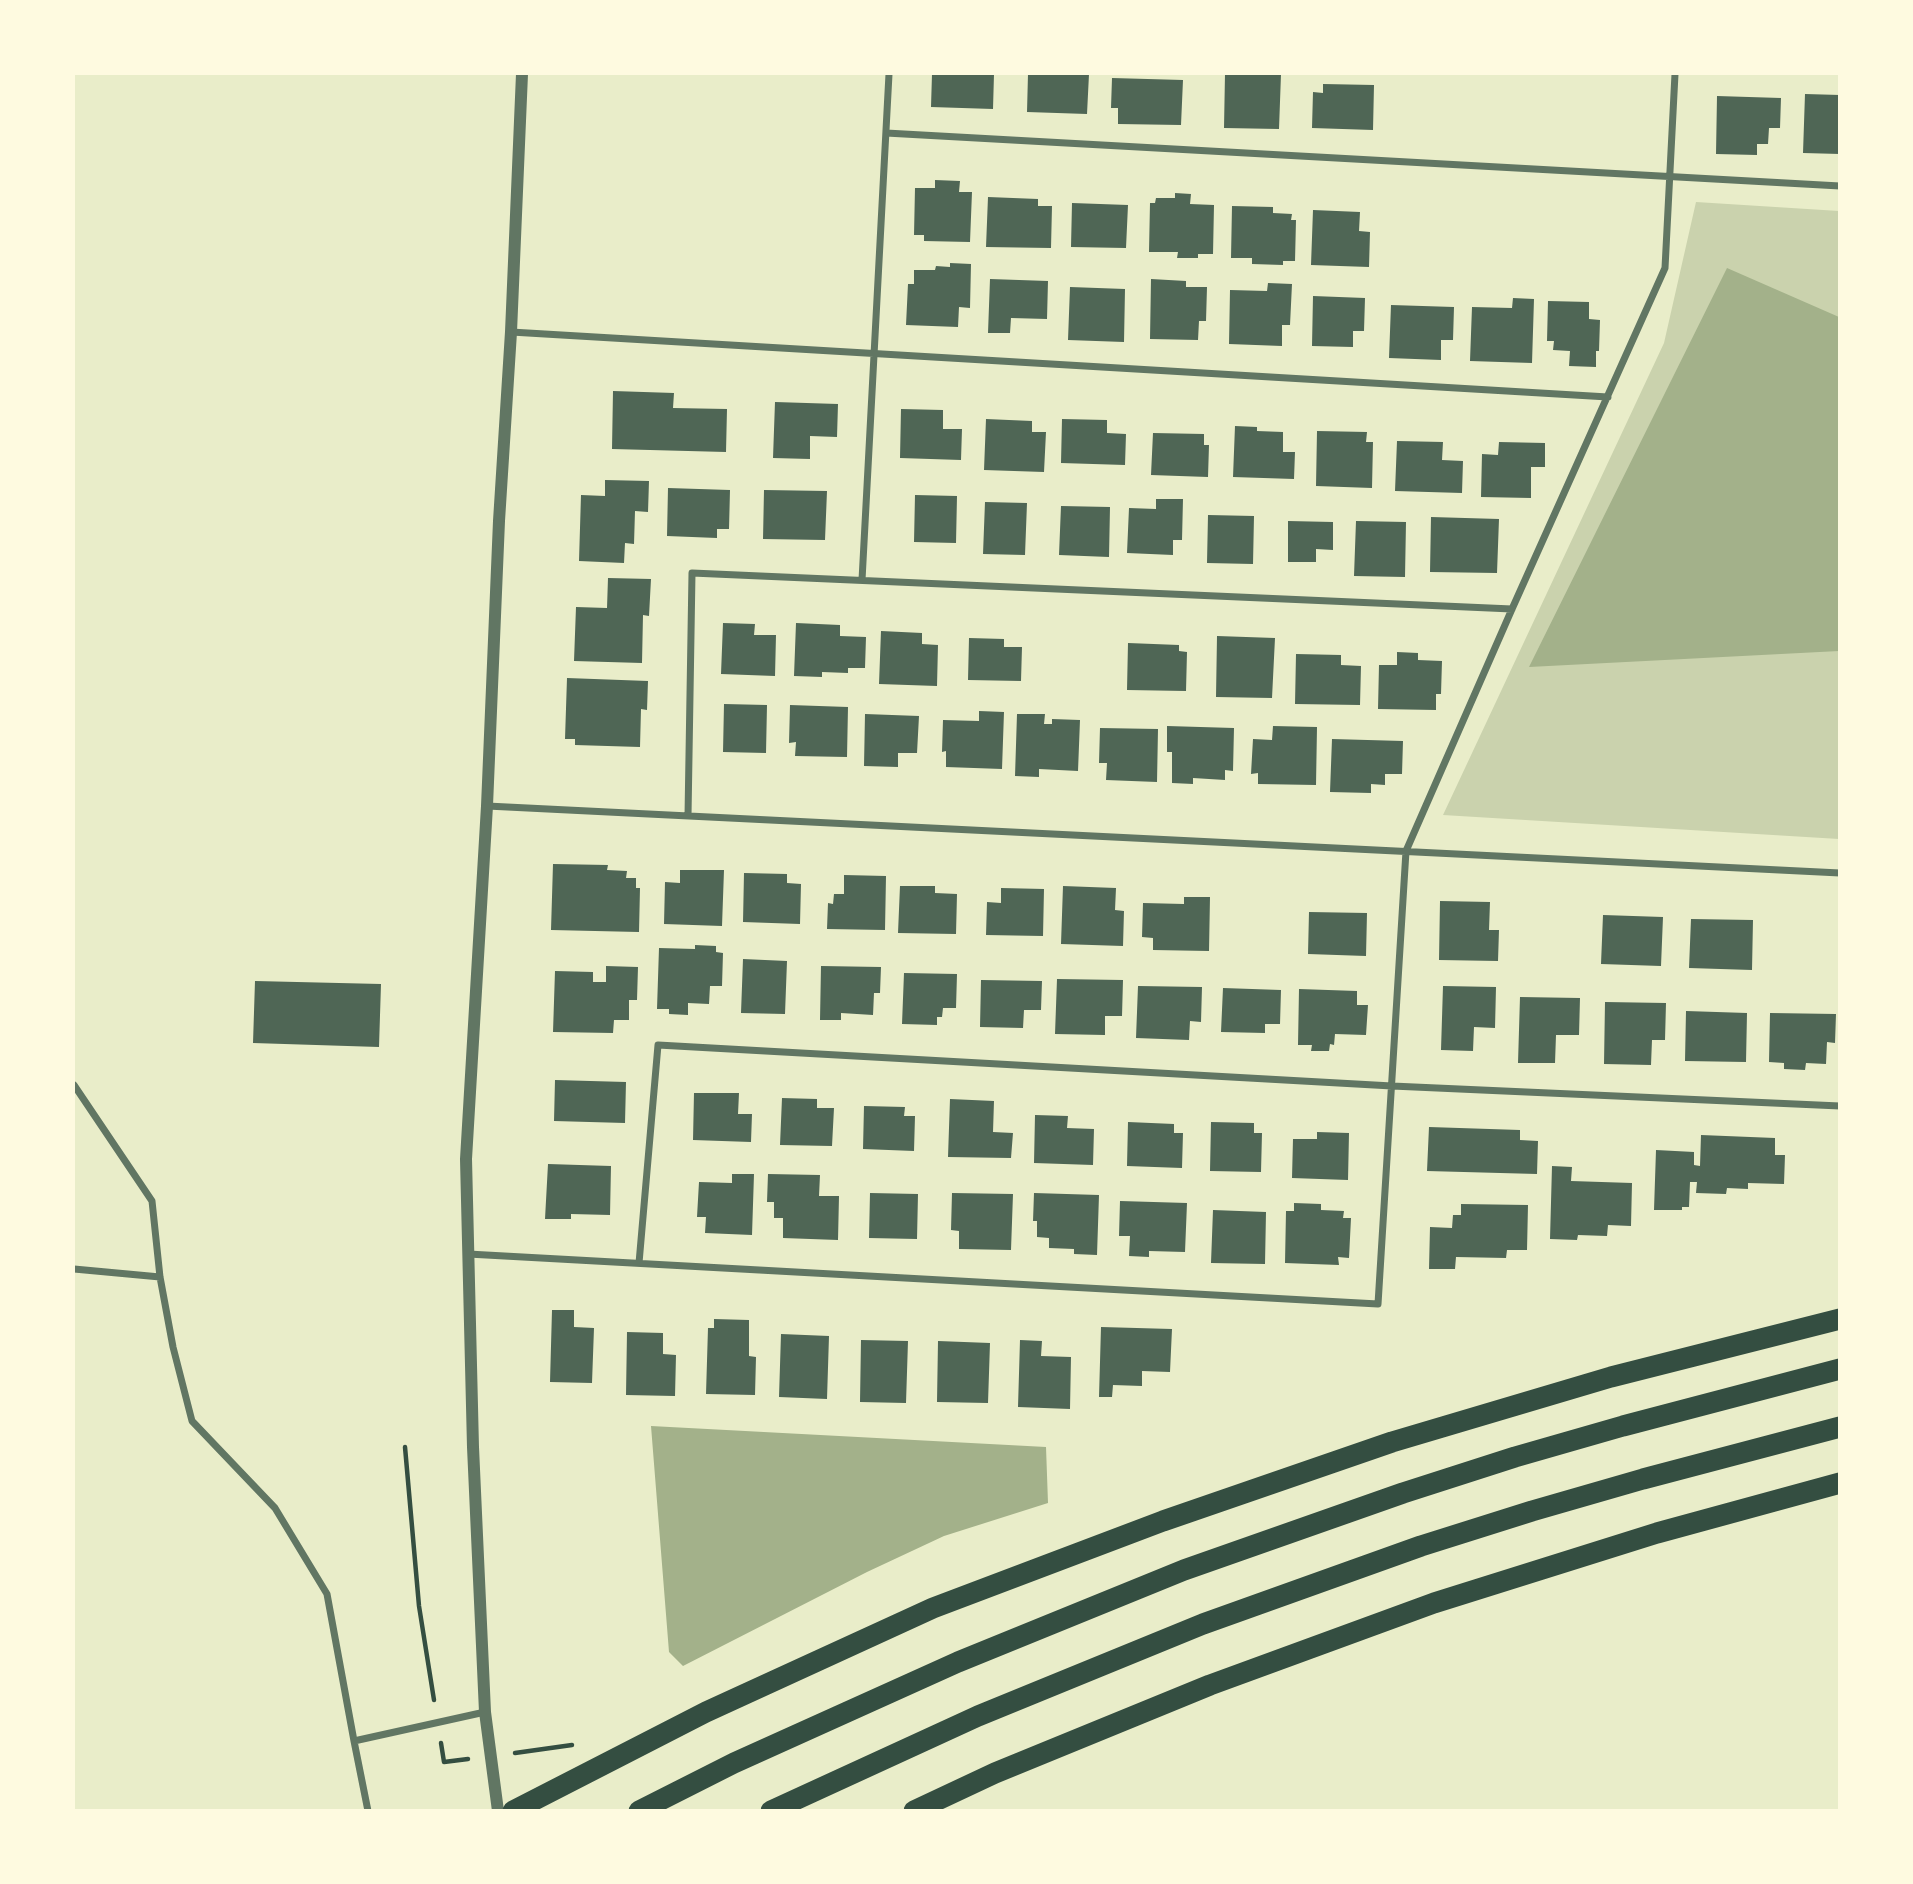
<!DOCTYPE html>
<style>
body{margin:0}
#map{position:relative;width:1913px;height:1884px;overflow:hidden;background:#e9edc9;font-family:Raleway,sans-serif}
canvas{display:block}
.frame{position:absolute;inset:0;border:75px solid #fefae0;pointer-events:none}
</style>
<div id="map">
<canvas width="1913" height="1884"></canvas>
<div class="frame"></div>
</div>
<script>
const g = document.querySelector('canvas').getContext('2d');
g.lineJoin = 'round';
function fill(path, color) { g.fillStyle = color; g.fill(path, 'evenodd'); }
function trace(path, color, width, dash) { g.strokeStyle = color; g.lineWidth = width; g.lineCap = dash ? 'butt' : 'round'; g.setLineDash(dash || []); g.stroke(path); }
const green = new Path2D(`
 M1696 202 1839 211V839L1443 815 1664 343Z`);
const water = new Path2D(`
 M1727 268 1839 317V651L1529 667Z
 M651 1426 1046 1447 1048 1503 944 1536 867 1572 683 1666 669 1652Z`);
const building = new Path2D(`
 M932 74H994L993 109 931 107Z
 M1028 74H1089L1087 114 1027 112Z
 M1225 74H1281L1279 129 1224 128Z
 M1112 78 1183 80 1181 125 1118 124V108H1111Z
 M1323 84 1374 85 1373 130 1312 128 1313 92 1323 93Z
 M1805 94 1840 95V154L1803 153Z
 M1717 96 1781 98 1780 128H1769L1768 144H1757V155L1716 154Z
 M935 180 960 181 959 192H972L970 242 924 241V235H914L915 188H935Z
 M1175 193 1191 194 1190 204 1214 205 1213 254H1198V258H1177L1178 252H1149L1150 203H1155L1156 198H1175Z
 M988 197 1038 199V206H1052L1051 248 986 247Z
 M1072 203 1128 205 1126 248 1071 247Z
 M1232 206 1273 207V213L1292 214 1291 220H1296L1295 261H1283V265L1252 264V258H1231Z
 M1313 210 1360 212 1359 231 1370 232 1369 267 1311 265Z
 M950 263 971 264 970 308 959 307 958 327 906 325 908 284H914V270H935L936 266 950 267Z
 M990 279 1048 281 1047 319 1011 318 1010 333H988Z
 M1151 279 1186 281V287H1207L1206 321H1199L1198 340 1150 339Z
 M1268 283 1292 284 1290 325H1282V346L1229 344 1230 290 1267 291Z
 M1070 287 1125 289 1124 342 1068 340Z
 M1313 296 1365 298 1364 331H1353V347L1312 346Z
 M1513 298 1534 299 1532 363 1470 361 1472 307 1512 308Z
 M1548 301 1589 302V319L1600 320 1599 351H1596V367L1569 366 1570 351 1553 350 1554 341H1547Z
 M1391 305 1454 307 1453 340H1441V360L1389 358Z
 M613 391 674 393 673 408 727 409 726 452 612 449Z
 M775 402 838 404 837 437 810 436V459L773 458Z
 M901 409 943 410V429H962L961 460 900 458Z
 M986 419 1032 421V432H1046L1044 472 984 470Z
 M1062 419 1107 420V433L1126 434 1125 465 1061 463Z
 M1235 426 1257 427V431L1283 432V452H1295L1294 479 1233 477Z
 M1317 431 1367 432 1366 442H1373L1372 488 1316 486Z
 M1153 433 1204 434V445H1209L1208 477 1151 475Z
 M1397 441 1443 442 1442 460 1463 461 1462 493 1395 491Z
 M1499 442 1545 443V467H1531V498L1481 497 1482 454 1498 455Z
 M605 480 649 481 648 512 635 511 634 544 625 543 624 563 579 561 581 495 605 496Z
 M668 488 730 490 729 529H717V538L667 536Z
 M764 490 827 491 825 540 763 539Z
 M915 495 957 496 956 543 914 542Z
 M1156 499H1183L1182 540H1173V555L1127 553 1129 508 1156 509Z
 M985 502 1027 503 1025 555 983 554Z
 M1061 506 1110 507 1109 557 1059 555Z
 M1208 515 1254 516 1253 564 1207 563Z
 M1431 517 1499 519 1497 573 1430 572Z
 M1288 521 1333 522V550L1316 549V562H1288Z
 M1356 521 1406 522 1405 577 1354 576Z
 M608 578 651 579 649 616 643 615 642 663 574 661 576 607 607 608Z
 M723 623 755 624 754 635H776L775 676 721 674Z
 M796 623 840 625V636L866 637 865 668H848V673L822 672V677L794 676Z
 M881 631 922 633V644L938 645 937 686 879 684Z
 M1217 636 1275 638 1272 698 1216 697Z
 M969 638 1004 639V647H1022L1021 681 968 680Z
 M1128 643 1179 645V651L1187 652 1186 691 1127 690Z
 M1397 652 1418 653V660L1442 661 1441 694H1436V710L1378 709 1379 665H1397Z
 M1296 654 1341 655V665L1361 666 1360 705 1295 704Z
 M567 678 648 681 647 710 641 709 640 747 575 745V739H565Z
 M724 704 767 705 766 753 723 752Z
 M790 705 848 707 847 757 795 756 796 742 789 743Z
 M979 711 1004 712 1002 769 946 767V751L942 752 943 720 979 721Z
 M865 714 919 716 917 753H898V767L864 766Z
 M1017 714H1045L1044 724H1052V719L1080 720 1078 771 1039 769V777L1015 776Z
 M1167 726 1234 728 1233 771 1225 770V780L1193 778V784L1172 783V752H1167Z
 M1273 726 1317 727 1316 785 1258 784V773L1251 774 1253 739 1272 740Z
 M1100 728 1158 729 1157 782 1106 780 1107 763H1099Z
 M1332 739 1403 741 1402 774H1385V785L1371 784V793L1330 792Z
 M553 864 608 865 607 870 627 871 626 878H636V888H640L639 932 551 930Z
 M680 870H724L722 926 664 924 665 882 680 883Z
 M744 873 787 874V883L801 884 800 924 743 922Z
 M844 875 886 876 885 930 827 929 828 903 833 904 834 894H844Z
 M900 886H935V893L957 894 956 934 898 933Z
 M1063 886 1116 888 1115 910 1124 911 1123 946 1061 944Z
 M1001 888 1044 889 1043 936 986 935 987 902 1001 903Z
 M1184 897H1210L1209 951 1153 950V938L1142 937 1143 903 1184 904Z
 M1440 901 1490 902 1489 930H1499L1498 961 1439 960Z
 M1309 912 1367 913 1366 956 1308 954Z
 M1603 915 1663 917 1661 966 1601 964Z
 M1691 919 1753 920 1752 970 1689 968Z
 M695 945 716 946V952L723 953 722 986H710L709 1004 688 1003V1015L669 1014V1009H657L659 948 695 949Z
 M743 959 787 961 785 1014 741 1013Z
 M606 966 638 967 637 1000H629V1020H614L613 1033 553 1032 555 971 593 972V982H606Z
 M821 966 881 967 880 993H874L873 1015 841 1013V1020H820Z
 M904 973 957 974 956 1008H943L942 1017H937V1025L902 1024Z
 M1057 979 1123 980 1122 1016H1105V1035L1055 1034Z
 M981 980 1042 981 1041 1010H1024L1023 1028 980 1027Z
 M255 981 381 984 379 1047 253 1043Z
 M1138 986 1202 987 1201 1022 1190 1021 1189 1040 1136 1038Z
 M1443 986 1496 987 1495 1028 1474 1027 1473 1051 1441 1050Z
 M1223 988 1281 990 1280 1024H1265V1033L1221 1032Z
 M1299 989 1357 991V1005H1368L1366 1035 1335 1034 1334 1045 1330 1044 1329 1051H1311L1312 1045H1298Z
 M1520 997 1580 998 1579 1035H1556L1555 1063H1518Z
 M1605 1002 1666 1003 1665 1040H1652L1651 1065 1604 1064Z
 M1686 1011 1747 1013 1746 1062 1685 1061Z
 M1770 1013 1836 1014 1835 1043 1827 1042 1826 1064 1806 1063 1805 1070 1784 1069V1063L1769 1062Z
 M555 1080 626 1082 625 1123 554 1121Z
 M694 1093H739L738 1114H752L751 1142 693 1140Z
 M782 1098 817 1099V1108H834L832 1146 780 1145Z
 M950 1099 994 1101 993 1132 1013 1133 1011 1158 948 1157Z
 M864 1106 905 1107 904 1116H915L914 1151 863 1149Z
 M1035 1115 1068 1116 1067 1128 1094 1129 1093 1165 1034 1163Z
 M1128 1122 1174 1124V1133H1183L1182 1168 1127 1166Z
 M1211 1122 1254 1123V1133H1262L1261 1172 1210 1171Z
 M1429 1127 1520 1130V1140L1538 1141 1537 1174 1427 1171Z
 M1317 1132 1349 1133 1348 1180 1292 1178 1293 1139H1317Z
 M1701 1135 1775 1138V1155H1785L1784 1184 1748 1183V1189L1727 1188 1726 1194 1696 1193 1697 1182H1690L1689 1207H1682V1210H1654L1656 1150 1694 1152V1165L1700 1166Z
 M548 1164 611 1166 610 1215 571 1214V1219H545Z
 M1552 1166 1572 1167 1571 1181 1632 1183 1631 1226 1608 1225 1607 1236 1578 1235 1577 1240 1550 1239Z
 M732 1174H754L752 1235 705 1233 706 1217H697L699 1182 732 1183Z
 M768 1174 820 1175 819 1196H839L838 1240 783 1238V1218H774V1202H767Z
 M870 1193 918 1194 917 1239 869 1238Z
 M952 1193 1013 1194 1011 1250 959 1249V1231L951 1230Z
 M1034 1193 1099 1195 1097 1255 1074 1254V1249L1049 1248V1238L1037 1237V1221H1033Z
 M1120 1201 1187 1203 1185 1252 1149 1251V1257L1129 1256 1130 1236H1119Z
 M1294 1203 1321 1204V1210L1344 1211 1343 1218H1351L1349 1258 1338 1257 1339 1265 1285 1263 1286 1211H1294Z
 M1461 1204 1528 1205 1527 1250H1507L1506 1258 1456 1257 1455 1269H1429L1430 1227 1452 1228 1453 1215H1461Z
 M1213 1210 1266 1212 1265 1264 1211 1263Z
 M552 1310H574V1327L594 1328 592 1383 550 1382Z
 M714 1319 749 1320V1356L756 1357 755 1395 706 1394 708 1328H714Z
 M1101 1327 1172 1329 1170 1372 1142 1371V1386L1113 1385 1112 1397H1099Z
 M627 1332 663 1333V1354L676 1355 675 1396 626 1395Z
 M781 1334 829 1336 827 1399 779 1397Z
 M861 1340 908 1341 906 1403 860 1402Z
 M1020 1340 1042 1341 1041 1356 1071 1357 1070 1409 1018 1407Z
 M938 1341 990 1343 988 1403 937 1402Z`);
const path = new Path2D(`
 M405 1447 419 1606 434 1700
 M441 1743 444 1762 468 1759
 M515 1753 572 1745`);
const minor = new Path2D(`
 M886 133 1840 186
 M511 332 1608 397
 M862 580 889 74
 M487 806 1840 873
 M688 816 692 573 1512 609
 M74 1085 152 1201 160 1277 173 1347 192 1421 275 1508 327 1594 354 1741 485 1712
 M468 1254 1378 1304 1406 851 1512 609 1665 268 1675 74
 M639 1263 658 1045 1392 1086 1840 1106
 M74 1269 160 1277
 M354 1741 368 1811`);
const tertiary = new Path2D(`
 M498 1811 485 1712 473 1447 466 1159 487 806 499 521 511 332 522 74`);
const motorway = new Path2D(`
 M513 1811 706 1712 933 1608 1163 1521 1392 1442 1611 1377 1840 1319
 M639 1811 734 1763 958 1662 1184 1570 1403 1493 1515 1457 1623 1426 1840 1369
 M771 1811 978 1716 1203 1624 1421 1546 1532 1511 1643 1479 1840 1427
 M914 1811 995 1773 1210 1685 1434 1603 1657 1533 1840 1483`);
fill(green, '#cad2ad');
fill(water, '#a3b18a');
fill(building, '#4f6655');
trace(path, '#344e41', 4.5);
trace(minor, '#617663', 7);
trace(tertiary, '#617663', 12);
trace(motorway, '#344e41', 21);
</script>
